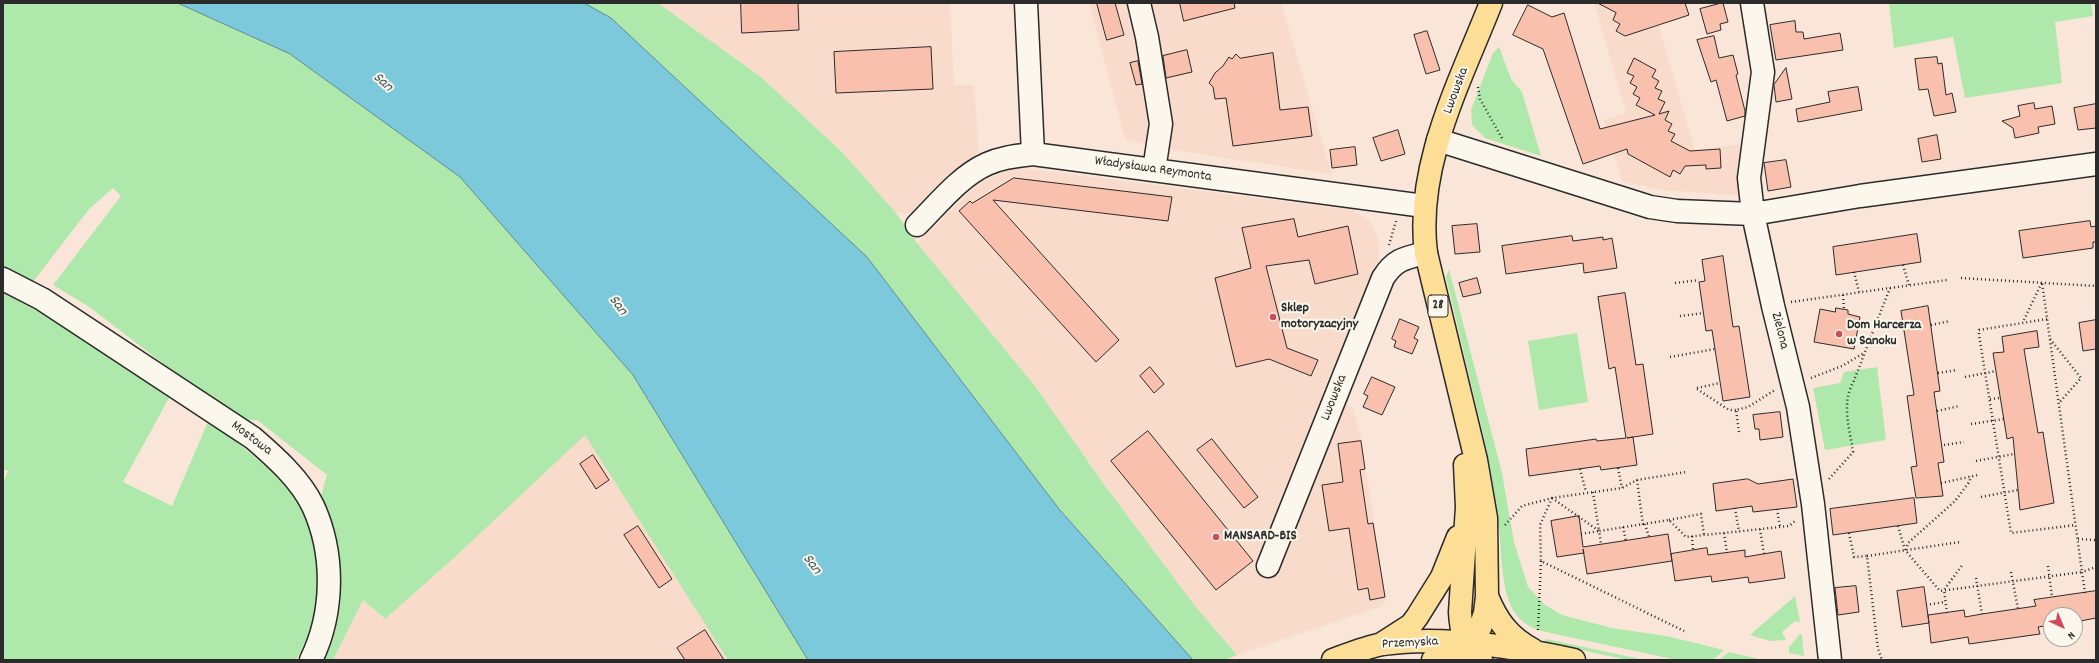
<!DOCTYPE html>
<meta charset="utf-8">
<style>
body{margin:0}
#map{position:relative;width:2099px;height:663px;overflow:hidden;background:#fae6d9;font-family:Dekko,sans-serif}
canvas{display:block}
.frame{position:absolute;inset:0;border:4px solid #2b2b2b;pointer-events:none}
.north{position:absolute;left:2043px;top:607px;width:40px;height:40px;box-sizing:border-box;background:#fbf7ec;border:1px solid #a8a59f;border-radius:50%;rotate:136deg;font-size:11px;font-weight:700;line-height:16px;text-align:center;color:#2b2b2b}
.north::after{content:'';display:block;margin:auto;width:14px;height:18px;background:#d1495b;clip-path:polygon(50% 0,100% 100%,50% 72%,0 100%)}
</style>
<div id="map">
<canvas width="2099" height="663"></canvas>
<div class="frame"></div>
<div class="north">N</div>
</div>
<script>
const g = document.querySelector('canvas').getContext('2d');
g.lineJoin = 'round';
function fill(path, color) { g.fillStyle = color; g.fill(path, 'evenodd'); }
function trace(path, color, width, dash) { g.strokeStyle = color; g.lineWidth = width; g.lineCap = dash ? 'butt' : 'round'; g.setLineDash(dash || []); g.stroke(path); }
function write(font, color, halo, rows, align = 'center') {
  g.font = font + ' Dekko,sans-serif'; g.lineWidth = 4; g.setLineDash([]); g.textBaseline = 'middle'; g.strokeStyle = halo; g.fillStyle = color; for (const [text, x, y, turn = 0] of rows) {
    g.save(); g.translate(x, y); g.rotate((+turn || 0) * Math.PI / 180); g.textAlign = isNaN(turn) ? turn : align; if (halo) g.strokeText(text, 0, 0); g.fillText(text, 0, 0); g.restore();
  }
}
const built = new Path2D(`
 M658 3H950L954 85H974L979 152 913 213H896L842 152 761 77Z
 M1089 3H1281L1332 174 1165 149 1125 139Z
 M1594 3H1652L1695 150 1748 143 1745 196 1662 190 1622 181 1604 120 1626 113Z
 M1014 167 1353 210 1370 221 1379 241 1378 261 1322 394 1352 407 1361 437 1386 600 1380 607 1237 655 1195 606 1103 483 1035 386 917 243 978 184Z
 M585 434 728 660H333L363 600 384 619 455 557Z`);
const green = new Path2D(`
 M3 3H178L290 54 460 177 633 375 808 660H728L585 435 455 557 385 619 363 600 333 660H322L341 603 336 550 321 496 327 475 257 420H237L88 306 53 285 121 196 113 188 90 208 32 283 3 270Z
 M584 3H658L761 77 842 152 896 213 917 243 1035 386 1103 483 1195 606 1237 655 1225 660H1193L1059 509 867 257 611 18Z
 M1889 3H2091L2093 16 2055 22 2062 83 1965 98 1953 37 1894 48Z
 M1499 47 1511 79 1522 92 1541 156 1485 138 1472 125 1471 110 1493 53Z
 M1449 269 1502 473 1514 542 1528 587 1545 605 1562 615 1612 628 1666 636 1724 650 1713 660H1677L1541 631C1533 628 1526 625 1520 619 1500 600 1502 553 1499 527H1495L1496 506 1487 451 1446 277Z
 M3 293 38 311 170 396 123 482 172 506 209 419 281 479 307 510 323 577 313 627 296 660H3V483L8 471 3 469Z
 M1577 333 1588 402 1539 410 1528 341Z
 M1877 367 1886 440 1825 450 1813 388 1840 383 1844 372Z
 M1795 596 1800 622 1795 621 1782 632 1786 640 1770 641 1750 635Z
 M1800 634 1802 635 1804 656 1789 653V647Z
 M1546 639 1645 660H1628L1544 642Z
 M1729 652 1763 660H1719Z`);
const water = new Path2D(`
 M178 3H584L611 18 867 257 1059 509 1193 660H808L633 375 460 177 290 54Z`);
const building = new Path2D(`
 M741 3H798L799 30 742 33Z
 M1097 3H1115L1124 35 1107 40Z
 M1180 3H1234L1235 8 1184 21Z
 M1598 3H1685L1689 15 1625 36 1616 31 1620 24 1613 20 1616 13Z
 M1723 3 1728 22 1720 24 1721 30 1707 34 1700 9Z
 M1528 5 1552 17 1564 13 1600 129 1655 115 1636 105 1640 98 1633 94 1637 87 1630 83 1634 76 1627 73 1634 58 1656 70 1652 77 1659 81 1655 88 1662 91 1658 99 1665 102 1659 114 1669 111 1665 120 1672 124 1668 131 1675 134 1671 141 1690 151 1720 149 1721 168 1706 169V165L1685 166 1680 174 1673 170 1670 177 1628 154 1627 149 1583 164 1543 49 1513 35Z
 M1795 21 1796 32H1803L1804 39 1840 33 1843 50 1776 60 1770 25Z
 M1427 31 1440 70 1426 74 1414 35Z
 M1714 36 1719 58 1733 55 1738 74 1736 75 1745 111V116L1727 121 1716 80 1711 82 1697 40Z
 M931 47 933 89 836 93 834 52Z
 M1187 50 1192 72 1166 78 1163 56Z
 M1273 53 1280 110 1308 107 1312 136 1233 146 1226 98 1215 99 1213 87 1209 83 1215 73 1223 66 1229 57 1232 59 1236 54 1240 58Z
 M1937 57 1938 64 1942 63 1946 95 1952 93 1956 112 1934 116 1928 89 1919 90 1915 59Z
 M1138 61 1142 84 1136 85 1130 63Z
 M1786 68 1792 99 1776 102 1774 85Z
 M1858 87 1862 110 1798 122 1796 109 1830 102 1828 92Z
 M2034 103 2035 109 2052 106 2055 124 2038 127 2039 133 2015 138 2013 128 2002 121 2020 116 2018 106Z
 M2096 104V128L2078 130 2074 108Z
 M1398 130 1405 154 1381 161 1373 138Z
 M1937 135 1941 159 1922 162 1918 139Z
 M1355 147 1357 165 1332 168 1330 150Z
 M1786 160 1791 187 1768 191 1764 163Z
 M1014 178 1172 197 1168 221 993 200 1119 340 1096 362 959 211 970 201 972 203Z
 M1294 219 1298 237 1348 226 1358 274 1315 284 1309 260 1266 266 1287 348 1318 360 1311 376 1269 359 1236 367 1215 278 1251 268 1242 228Z
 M2090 221 2091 227 2096 226V242H2093V248L2023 258 2019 231Z
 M1477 224 1480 252 1455 254 1452 226Z
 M1917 234 1921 262 1836 275 1833 247Z
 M1572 236 1573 241 1603 237V240L1612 238 1617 268 1584 273 1583 263 1506 274 1502 246Z
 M1723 256 1733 327 1739 326 1750 397 1723 401 1712 330 1706 331 1699 282 1705 281 1702 260Z
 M1477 278 1481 293 1463 297 1459 283Z
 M1625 293 1636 365 1643 364 1653 434 1627 438 1633 437 1637 465 1601 470 1600 466 1529 476 1526 449 1596 439 1597 441 1626 438 1615 367 1609 369 1598 297Z
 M1928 306 1940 391 1934 392 1944 462 1938 463 1943 496 1916 498 1911 467 1917 466 1907 396 1914 395 1901 311Z
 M1836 308 1848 310V314L1860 317 1854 349 1814 342 1820 309 1835 312Z
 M1400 319 1419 327 1414 338 1418 340 1412 354 1394 347 1396 341 1392 339Z
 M2096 320V349L2083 351 2079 323Z
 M2037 331 2039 347 2024 349 2038 433 2043 432 2054 503 2020 510 2013 437 2007 439 1993 353 2004 352 2002 337Z
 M1150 367 1164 384 1154 393 1140 376Z
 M1372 377 1395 387 1382 415 1363 407 1368 396 1364 394Z
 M1780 412 1783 437 1760 440 1759 429H1755L1753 415Z
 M1148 431 1253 561 1216 590 1111 461Z
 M1212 439 1258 497 1244 508 1197 450Z
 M1361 441 1365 469 1360 470 1368 524 1373 523 1385 597 1370 600 1368 588 1358 590 1349 528 1329 531 1322 485 1343 482 1338 444Z
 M593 455 609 480 596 489 580 464Z
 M1748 479 1758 484 1793 479 1797 507 1753 512 1752 506 1716 511 1713 484Z
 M1914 498 1917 523 1833 535 1830 509Z
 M1579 516 1583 547 1668 534 1672 561 1587 574 1583 549 1584 553 1557 557 1551 521Z
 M638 526 672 579 659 588 624 535Z
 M1707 548 1708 555 1745 550V557L1781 551 1785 578 1749 583 1748 577 1712 582 1711 576 1675 581 1671 554Z
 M1856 586 1859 612 1838 615 1835 588Z
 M1924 587 1929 623 1902 627 1897 591Z
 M2096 591V618L2075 622V615H2051V625L2038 627 2040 634 1969 644 1968 637 1931 643 1928 615 1964 610 1965 617 1982 614 2036 606 2034 600Z
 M705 630 724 660H685L677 648Z`);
const path = new Path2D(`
 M1478 87 1480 99 1503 140
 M1389 245 1396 221
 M1903 265 1909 285
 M1854 272 1859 292
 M1961 278 2096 286
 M1675 283 1699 280
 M1843 295 1844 309
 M1791 302 1947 280
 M1680 316 1704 313
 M2047 319 1979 330V335L2011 533 2076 525
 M1931 325 1950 321
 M2050 339 2081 378 2059 403
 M1670 357 1715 349
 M1938 373 1957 370
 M1965 377 1996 371
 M1811 378 1842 366 1864 353
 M1697 388 1720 383
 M1697 389 1729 410H1736
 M1990 399 2000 398
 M1937 411 1959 406
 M1971 424 2004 419
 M1739 432 1736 410 1748 407 1775 390
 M1944 445 1964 442
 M1976 461 2014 454
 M1618 468 1622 488
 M1580 469 1586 492
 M1829 479 1853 452C1850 430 1841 403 1853 383L1890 288
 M1637 480 1643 525
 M1941 483 1978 475
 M1593 492 1599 531 1669 520 1686 537 1789 526 1795 521
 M1981 497 2018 490
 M1552 498 1540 525 1541 561 1684 631
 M1552 498 1599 531 1601 544
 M1735 508 1739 532
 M1777 509 1780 527
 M1669 520 1701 514 1704 535
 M1645 524 1649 537
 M1505 525 1522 506 1552 498 1622 488 1637 480 1686 472
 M1898 526 1905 550 1940 591 2082 572 2042 282 2023 322
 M1623 527 1626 541
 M1760 529 1764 554
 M1724 533 1727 553
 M1849 533 1854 557 1867 556 1878 649 1882 660
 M1581 534 1599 531
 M1692 536 1693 550
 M2078 539 2096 540
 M1906 550 1908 543 1955 501 1970 481V476
 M1867 556 1960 542
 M2048 566 2052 597
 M2011 572 2018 609
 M1976 578 1982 614
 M2085 593 2082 572 2096 567
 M1926 605 1945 602
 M1947 613 1944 590 1963 564
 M1538 630 1541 561`);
const minor = new Path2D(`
 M1026 3 1033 154
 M1139 3 1147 37 1161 124 1154 170
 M1752 3 1763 72 1749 178 1753 214 1773 306 1798 407 1813 504 1830 660
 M1438 140 1650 207 1677 211 1753 214 1860 196 2096 164
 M917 225C938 204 960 176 987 164 1002 157 1017 156 1033 154L1424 206
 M3 279 42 299 253 438C275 457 300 479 313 506 335 554 334 613 311 660
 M1268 566 1383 278C1395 259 1405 258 1426 253`);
const major = new Path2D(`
 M1465 465 1467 507 1460 612C1461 633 1465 646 1481 660
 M1487 596C1497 621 1509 637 1533 650
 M1383 643 1411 625 1417 617 1442 577 1458 537
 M1333 660C1349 654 1366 647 1383 644 1445 635 1513 647 1574 660
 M1433 660 1448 655 1458 650 1480 628 1485 613 1487 596 1486 518 1476 460 1426 253C1415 166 1460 82 1491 3`);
const markers = [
 [1273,317,4,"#d1495b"],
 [1839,334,4,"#d1495b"],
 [1216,537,4,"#d1495b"]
];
const shields = [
 [1438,306,20]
];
const shieldNames = [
 ["28",1438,306]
];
const streetNames = [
 ["Lwowska",1457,91,-69],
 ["Władysława Reymonta",1153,170,8],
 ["Zielona",1779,331,76],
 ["Lwowska",1335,398,-68],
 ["Mostowa",251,439,37],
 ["Przemyska",1410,644,-3]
];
const poiNames = [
 ["Sklep",1281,309],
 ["motoryzacyjny",1281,325],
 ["Dom Harcerza",1847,326],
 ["w Sanoku",1847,342],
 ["MANSARD-BIS",1224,537]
];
const waterNames = [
 ["San",382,83,42],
 ["San",617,306,53],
 ["San",811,565,53]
];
fill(built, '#f9dbcc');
fill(green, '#afe8ab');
fill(water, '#7cc9dc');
trace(water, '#5c8a95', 1);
fill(building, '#f8c0ad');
trace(building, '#2b2b2b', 1);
trace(minor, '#2b2b2b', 25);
trace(major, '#2b2b2b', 25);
trace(path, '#2b2b2b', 2.5, [1, 3]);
trace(minor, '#fbf7ec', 22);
trace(major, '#fdde96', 22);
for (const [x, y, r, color] of markers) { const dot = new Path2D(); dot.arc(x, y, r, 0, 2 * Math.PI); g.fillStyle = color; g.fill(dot); trace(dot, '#fbf7ec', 1.5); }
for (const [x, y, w] of shields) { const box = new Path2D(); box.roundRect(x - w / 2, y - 11, w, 22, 3); g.fillStyle = '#fbf7ec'; g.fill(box); trace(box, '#2b2b2b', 1); }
write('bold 13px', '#2b2b2b', null, shieldNames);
write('14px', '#2b2b2b', '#fbf7ec', streetNames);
write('bold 14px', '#2b2b2b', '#fbf7ec', poiNames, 'left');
write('italic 15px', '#435a60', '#fbf7ec', waterNames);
</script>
